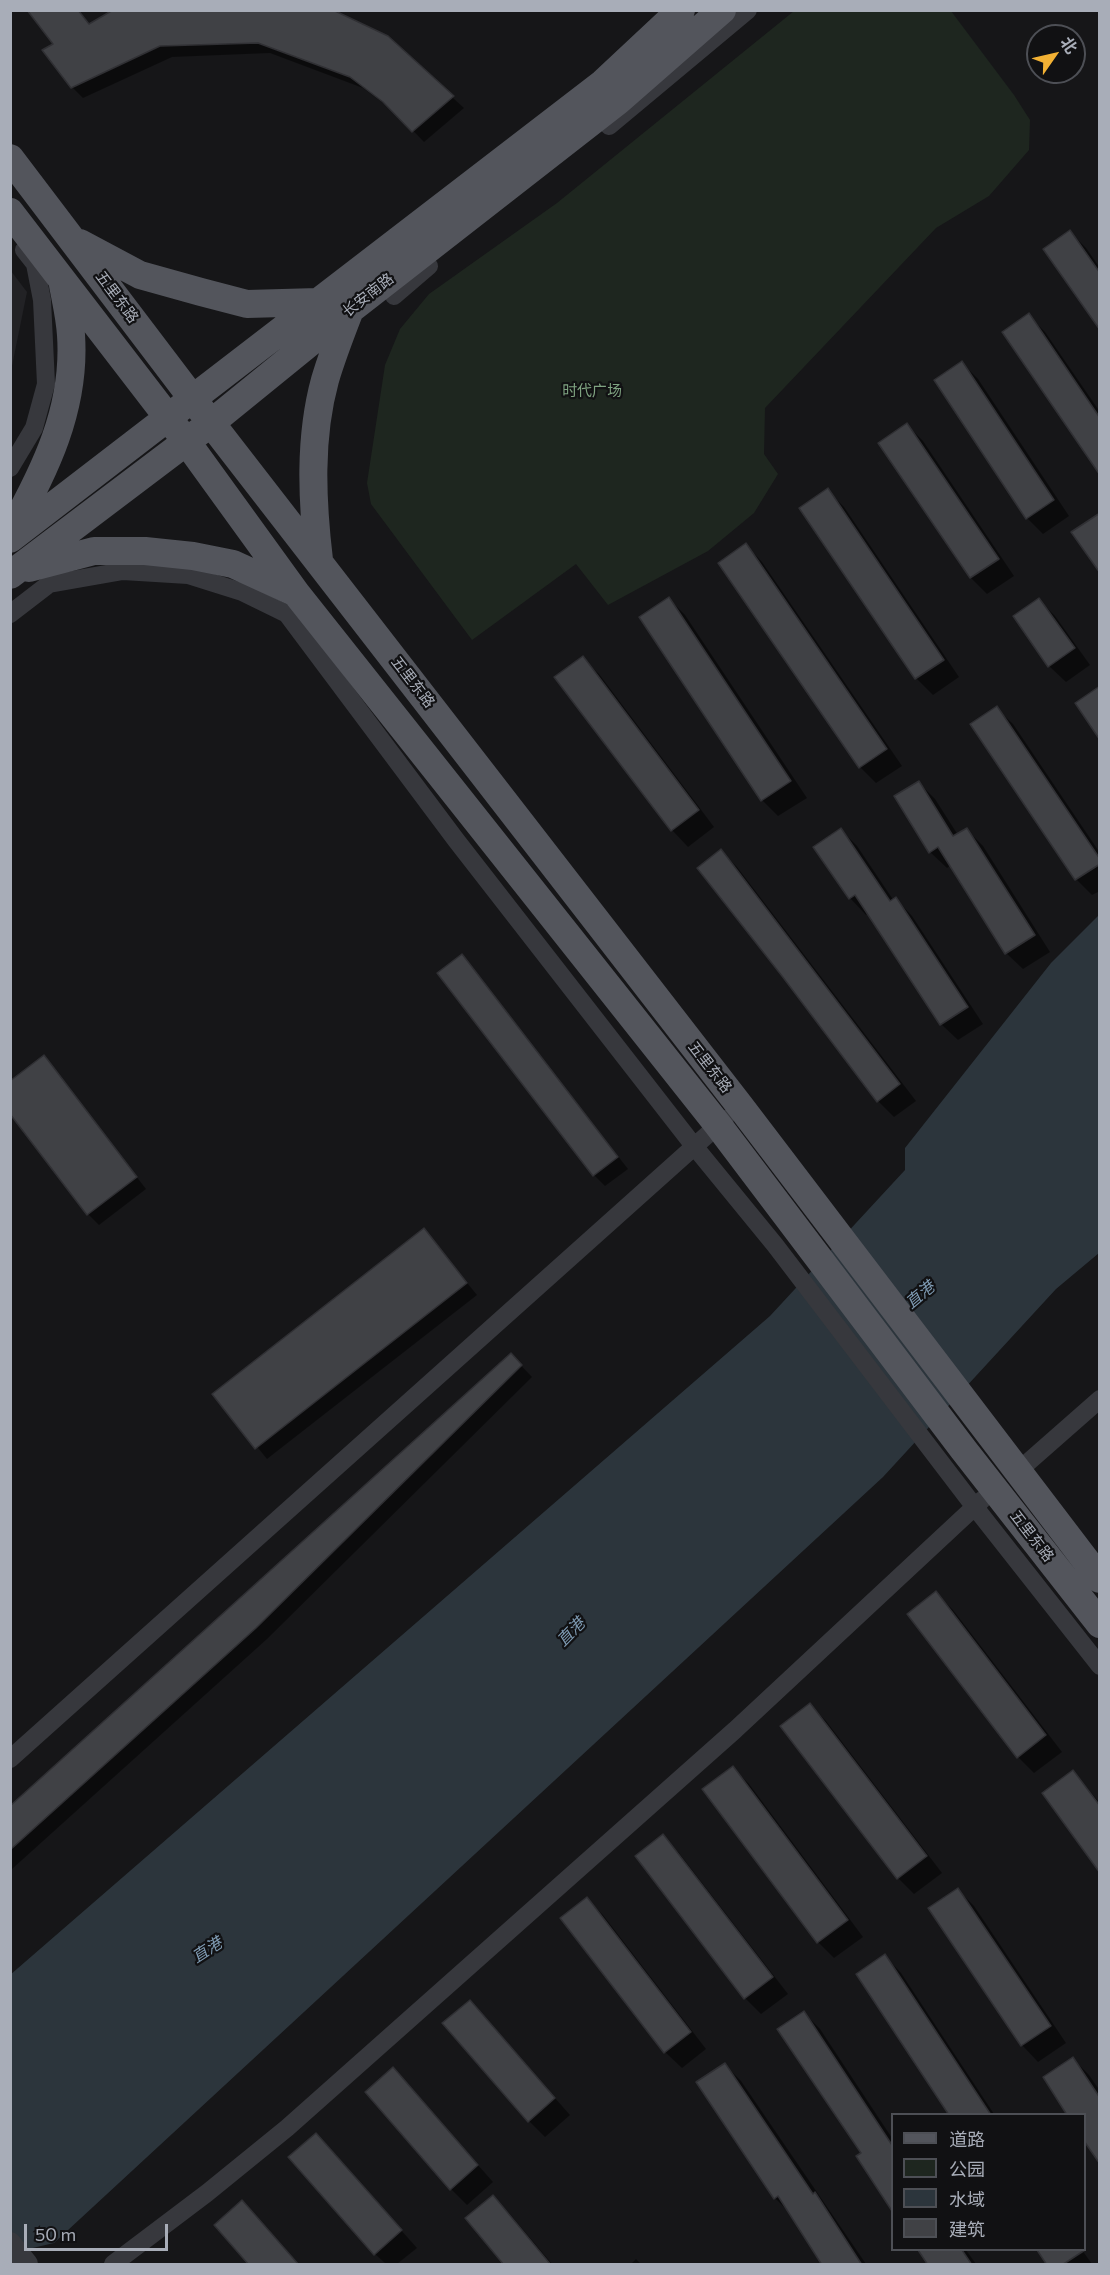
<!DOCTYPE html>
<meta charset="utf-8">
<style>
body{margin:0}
#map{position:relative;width:1110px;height:2275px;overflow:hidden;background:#161618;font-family:Commissioner,"Noto Sans SC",sans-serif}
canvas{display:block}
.frame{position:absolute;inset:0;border:12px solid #a8adb8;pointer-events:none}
.legend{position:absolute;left:891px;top:2113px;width:195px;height:138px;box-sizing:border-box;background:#111113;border:2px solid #4d4f55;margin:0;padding:8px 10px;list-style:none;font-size:18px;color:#a8adb8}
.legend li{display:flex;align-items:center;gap:12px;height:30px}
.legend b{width:30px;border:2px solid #4d4f55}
.north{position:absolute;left:1026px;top:24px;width:60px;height:60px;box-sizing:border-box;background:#111113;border:2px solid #4d4f55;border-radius:50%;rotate:56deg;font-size:16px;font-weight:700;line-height:24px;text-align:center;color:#a8adb8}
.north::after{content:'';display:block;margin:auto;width:21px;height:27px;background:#f2b134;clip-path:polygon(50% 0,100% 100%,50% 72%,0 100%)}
.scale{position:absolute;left:24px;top:2224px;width:144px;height:27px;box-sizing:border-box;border:3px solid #a8adb8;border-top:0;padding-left:8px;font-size:18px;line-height:21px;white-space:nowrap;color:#a8adb8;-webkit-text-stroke:4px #111113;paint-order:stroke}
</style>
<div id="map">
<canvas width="1110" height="2275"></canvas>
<div class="frame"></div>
<ul class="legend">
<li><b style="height:8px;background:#53555c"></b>道路</li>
<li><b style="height:16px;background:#1e261f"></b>公园</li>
<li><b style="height:16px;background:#2c353c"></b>水域</li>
<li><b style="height:16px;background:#404145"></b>建筑</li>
</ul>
<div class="north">北</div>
<div class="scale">50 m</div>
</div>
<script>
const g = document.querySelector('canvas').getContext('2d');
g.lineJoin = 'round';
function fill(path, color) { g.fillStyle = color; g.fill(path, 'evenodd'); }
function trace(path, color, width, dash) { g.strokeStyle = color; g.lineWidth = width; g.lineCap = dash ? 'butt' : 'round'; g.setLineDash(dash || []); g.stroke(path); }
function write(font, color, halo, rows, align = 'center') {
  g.font = font + ' Commissioner,"Noto Sans SC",sans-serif'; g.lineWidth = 4.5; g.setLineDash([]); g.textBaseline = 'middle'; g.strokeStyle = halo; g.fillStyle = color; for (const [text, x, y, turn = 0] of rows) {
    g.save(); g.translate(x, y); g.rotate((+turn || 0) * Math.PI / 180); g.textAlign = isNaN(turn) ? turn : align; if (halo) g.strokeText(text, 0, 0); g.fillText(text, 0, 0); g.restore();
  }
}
const built = new Path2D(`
 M11 271 27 292 11 371Z`);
const green = new Path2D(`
 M794 11H951L1014 95 1030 120 1029 150 989 196 936 228 765 408 764 454 778 474 754 513 708 551 608 605 576 564 472 640 371 504 367 483 385 365 400 329 429 294 557 203Z`);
const water = new Path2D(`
 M1099 915V1253L1056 1289 883 1477 54 2243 11 2253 10 1975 770 1316 905 1170V1148L1051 963Z`);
const shadow = new Path2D(`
 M29 10H79L90 25 387 38 464 108 424 142 395 112 363 88 270 53 172 57 83 98 72 87 55 45Z
 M1070 232 1086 248 1100 268V329Z
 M1028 315 1045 332 1100 412V471Z
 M962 363 978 379 1069 516 1043 534 1027 518Z
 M907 425 923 441 1014 576 987 594 971 578 880 443Z
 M827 490 844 507 959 677 933 695 916 678 801 508Z
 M746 545 762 562 902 766 876 783 860 767Z
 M669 599 685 615 807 798 778 816 762 800Z
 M1039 600 1055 616 1090 665 1066 682 1049 666Z
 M582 658 599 674 714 827 688 847 672 830 556 678Z
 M996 708 1013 724 1100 853V891L1092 895 1076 879Z
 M918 782 935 799 958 835 967 830 983 846 1050 952 1023 969 1006 953 951 865 947 868 930 852Z
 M841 830 857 846 894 901 896 899 912 916 983 1024 958 1040 941 1024 869 913 866 915 850 898 815 847Z
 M721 851 737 867 916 1101 894 1117 878 1101 784 975Z
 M462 956 628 1169 605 1186 594 1175Z
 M44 1057 146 1189 99 1225 88 1214Z
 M424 1230 477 1295 267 1459 214 1394Z
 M511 1355 532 1377 267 1639 12 1869 10 1808Z
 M936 1593 953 1610 1062 1752 1034 1773 1018 1757Z
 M810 1705 826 1721 942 1873 914 1894 898 1878Z
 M733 1768 749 1784 863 1937 834 1958 818 1942Z
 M1073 1772 1100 1803V1870Z
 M663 1836 679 1853 788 1994 761 2014 745 1998Z
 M958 1890 974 1906 1066 2043 1038 2062 1022 2045 930 1908Z
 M587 1899 603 1915 706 2049 682 2068 665 2052 562 1918Z
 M885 1956 901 1973 994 2114H950Z
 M470 2002 570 2115 545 2137 529 2121Z
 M804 2013 820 2029 892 2138V2208L858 2157 863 2154Z
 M1073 2059 1089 2075 1100 2091V2162L1084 2114Z
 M725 2065 741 2081 866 2264H824L790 2213 775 2198Z
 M393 2069 493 2182 467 2205 451 2189Z
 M316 2135 417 2248 397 2264H386L375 2254Z
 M493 2197 509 2213 552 2264H506Z
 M920 2250H966L976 2264H930Z
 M1039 2250H1082L1092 2264H1049Z
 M636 2259 641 2264H631Z`);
const building = new Path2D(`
 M27 10H78L89 24 113 10H333L388 36 454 96 412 132 383 102 350 77 258 43 160 46 71 88 42 50 53 44Z
 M1070 230 1100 273V330L1043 249Z
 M1029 313 1100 418V475L1002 332Z
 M962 361 1054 500 1026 519 934 380Z
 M907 423 999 559 970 578 878 443Z
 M828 488 944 660 915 679 799 508Z
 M1100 513V573L1071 532Z
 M746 543 887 749 859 768 718 563Z
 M669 597 791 781 761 801 639 617Z
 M1039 598 1075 648 1048 667 1013 616Z
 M583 656 699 810 671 831 554 677Z
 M1100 686V740L1075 703Z
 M997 706 1100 859V864L1075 880 970 724Z
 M919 781 953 836 967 828 1035 935 1005 954 938 847 929 853 894 796Z
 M841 828 890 901 896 897 968 1007 940 1025 855 895 849 899 813 847Z
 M721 849 900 1084 877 1102 782 976 697 868Z
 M462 954 618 1157 593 1176 437 973Z
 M44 1055 137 1177 87 1215 10 1114V1081Z
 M424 1228 467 1283 255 1449 212 1394Z
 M511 1353 522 1365 256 1628 10 1850V1806Z
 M936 1591 1046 1735 1017 1758 907 1614Z
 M810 1703 927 1856 897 1879 780 1726Z
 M733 1766 848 1920 817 1943 702 1789Z
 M1073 1770 1100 1806V1873L1042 1793Z
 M663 1834 773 1977 744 1999 635 1856Z
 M958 1888 1051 2026 1021 2046 928 1908Z
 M587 1897 691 2032 664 2053 560 1918Z
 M885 1954 991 2115H949L856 1974Z
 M470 2000 555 2098 528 2122 442 2023Z
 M804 2011 892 2145V2211L856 2156 861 2153 777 2029Z
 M1073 2057 1100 2098V2164L1084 2141V2115H1067L1043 2077Z
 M725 2063 813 2194 815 2192 862 2265H822L778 2196 774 2199 696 2082Z
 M393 2067 478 2165 450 2190 365 2092Z
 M316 2133 402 2230 374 2255 288 2157Z
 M493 2195 551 2265H504L465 2218Z
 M242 2200 299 2265H249L214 2225Z
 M918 2250H962L972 2265H928Z
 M1037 2250H1085L1062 2265H1047Z`);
const minor = new Path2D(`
 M609 126 748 10
 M394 296 429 266
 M10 468 34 428 46 384 42 300 35 264 24 250
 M10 614 49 584 123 571 188 575 242 592 287 614 456 840 694 1146 775 1245 974 1506 1100 1666
 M1017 1472 1100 1399
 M10 1759 725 1119
 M113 2264 207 2193 287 2128 735 1730 982 1500`);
const tertiary = new Path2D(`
 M10 2243 27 2264`);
const primary = new Path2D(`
 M10 158 211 423 740 1106 1100 1579
 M10 212 186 441 296 593 718 1125 963 1449 1100 1624
 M80 243 140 275 201 292 247 304 318 302
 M10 533C45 471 76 408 71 335 70 318 66 301 63 285
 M10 539 603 83 681 10
 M319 560C312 501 309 438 325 380 332 356 341 333 350 310
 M29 568 94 551H145L193 556 233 564 294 592
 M10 575 211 423 350 310 618 101 722 10`);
const streetNames = [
 ["长安南路",368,295,-38],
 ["五里东路",117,297,53],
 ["五里东路",413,682,52],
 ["五里东路",710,1067,52],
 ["五里东路",1032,1536,52]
];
const parkNames = [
 ["时代广场",592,391]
];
const waterNames = [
 ["直港",920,1295,-40],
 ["直港",571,1632,-46],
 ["直港",207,1950,-33]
];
fill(built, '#222225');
fill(green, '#1e261f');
fill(water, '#2c353c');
fill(shadow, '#0007');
fill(building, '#404145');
trace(building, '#303034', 1.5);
trace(minor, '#37383d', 18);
trace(tertiary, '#37383d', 22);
trace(primary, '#53555c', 28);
write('15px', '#a8adb8', '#111113', streetNames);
write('15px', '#7fa381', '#111113', parkNames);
write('italic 16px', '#7f9bb3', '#111113', waterNames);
</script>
